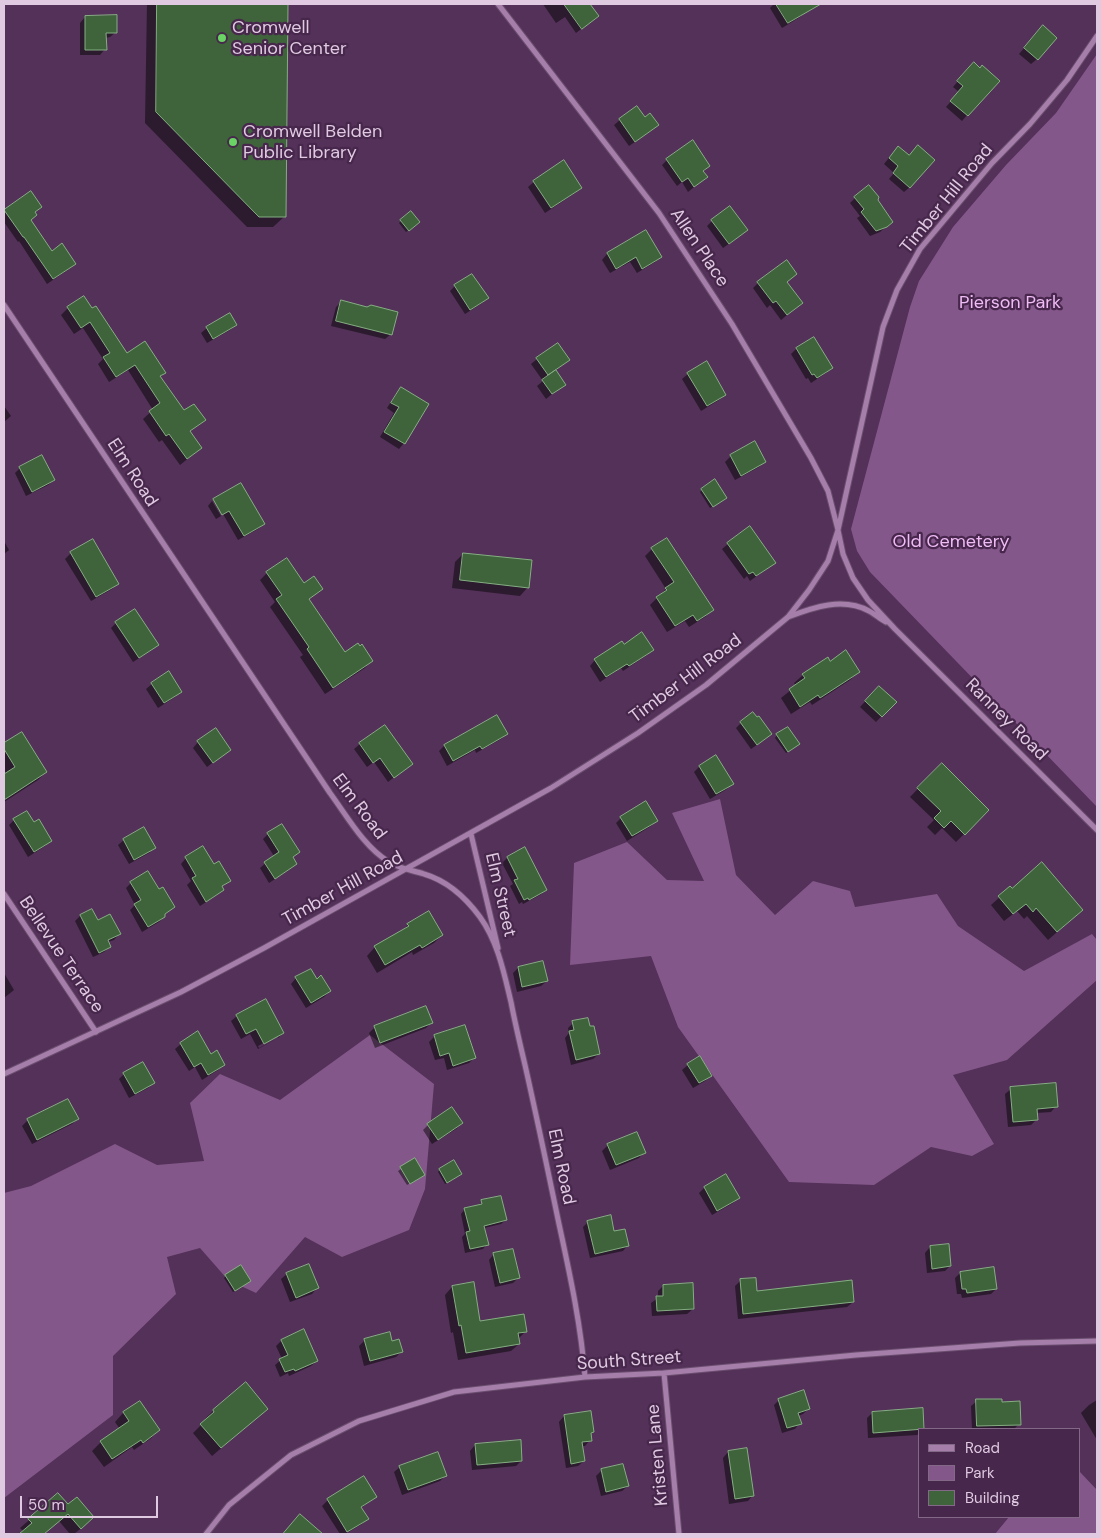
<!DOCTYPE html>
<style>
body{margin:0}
#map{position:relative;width:1101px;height:1538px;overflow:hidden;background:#533158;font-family:"DM Sans",sans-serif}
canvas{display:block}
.frame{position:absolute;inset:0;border:5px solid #dfcae1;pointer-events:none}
.legend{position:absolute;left:918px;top:1428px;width:162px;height:90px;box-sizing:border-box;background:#48274d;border:1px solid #846888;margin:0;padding:6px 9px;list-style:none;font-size:15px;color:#dfcae1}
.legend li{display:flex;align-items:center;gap:10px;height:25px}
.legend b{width:25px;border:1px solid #846888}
.scale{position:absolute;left:20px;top:1496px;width:138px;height:22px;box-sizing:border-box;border:2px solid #dfcae1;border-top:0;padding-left:6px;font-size:15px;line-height:18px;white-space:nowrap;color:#dfcae1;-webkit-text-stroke:4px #48274d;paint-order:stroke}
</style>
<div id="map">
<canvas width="1101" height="1538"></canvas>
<div class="frame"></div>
<ul class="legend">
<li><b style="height:6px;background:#a57eaa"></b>Road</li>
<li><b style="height:14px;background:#84578a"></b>Park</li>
<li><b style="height:14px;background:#3f643c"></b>Building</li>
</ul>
<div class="scale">50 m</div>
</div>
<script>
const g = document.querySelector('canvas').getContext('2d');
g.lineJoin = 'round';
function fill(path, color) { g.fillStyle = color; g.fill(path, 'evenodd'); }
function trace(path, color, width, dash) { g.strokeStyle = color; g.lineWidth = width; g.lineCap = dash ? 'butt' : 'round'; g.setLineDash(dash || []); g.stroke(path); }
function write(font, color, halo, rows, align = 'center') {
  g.font = font + ' "DM Sans",sans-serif'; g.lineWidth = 4.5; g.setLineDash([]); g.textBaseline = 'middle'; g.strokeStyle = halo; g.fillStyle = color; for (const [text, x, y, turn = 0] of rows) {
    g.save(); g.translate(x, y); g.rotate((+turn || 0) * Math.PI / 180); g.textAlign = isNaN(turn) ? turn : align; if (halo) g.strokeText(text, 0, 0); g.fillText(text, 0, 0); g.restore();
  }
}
const green = new Path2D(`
 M1097 54V807L870 572 857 551 851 529 910 307 919 281 953 227 1006 165 1056 113Z
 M720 799 736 875 775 915 813 881 850 891 855 907 937 894 958 926 1024 971 1092 934 1097 940V980L1007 1060 953 1075 994 1144 972 1156 931 1147 874 1185 789 1182 678 1027 651 956 570 965 574 863 627 842 667 880 704 881 672 813Z
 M370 1035 434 1084 425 1189 409 1230 342 1257 305 1237 256 1293 228 1280 200 1248 167 1257 176 1294 113 1356V1415L4 1498V1193L31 1186 115 1144 157 1165 204 1161 190 1103 220 1074 280 1100Z
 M1080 1472 1097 1490V1534H995L1009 1517H1080Z`);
const shadow = new Path2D(`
 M147 4H287L285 216 273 227H247L145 123Z
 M543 4H582L583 5 589 4 598 16 576 33 565 17 556 23Z
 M774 4H801L806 12 800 17 782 28 770 8Z
 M85 17 116 32 110 37 105 38V49L100 55H80V23Z
 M1038 32 1037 59 1031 64 1019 54Z
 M969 69 967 115 962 121 946 107 959 92 953 87Z
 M620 120 652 130 629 146 614 125Z
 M893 153 908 157 910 187 904 192 889 179 894 173 884 164Z
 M667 160 709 166 703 172 706 177 688 192 682 182 677 186 662 165Z
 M564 162 581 188 575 193 545 213 528 187 534 182Z
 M855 198 876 200 892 221 880 232 870 236 857 218 860 216 850 203Z
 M40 207 34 213 30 221 51 252 74 264 69 269 47 284 19 241 18 242 4 222 5 211Z
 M401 221 418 222 406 232 399 223Z
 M712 221 741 235 723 248 707 226Z
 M645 232 660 257 655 262 637 273 630 262 610 273 602 260 607 254Z
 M795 274 786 282 801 303 781 320 770 305 767 308 753 288 758 283Z
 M455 286 488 298 482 303 465 314 450 291Z
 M84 298 127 355 164 372 160 377 184 412 204 420 189 432 201 448 180 465 162 440 159 442 143 419 153 410 128 370 109 382 98 364 103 359 83 328 74 334 61 315 68 308Z
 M341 302 391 334 385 339 331 326 336 307Z
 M236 325 230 330 207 343 201 333 207 328Z
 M814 338 832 368 826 373 811 383 808 378 806 379 791 354 796 349Z
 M537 359 568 360 555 371 564 384 546 399 537 386 543 381 531 364Z
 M688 374 725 395 719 400 701 411 682 379Z
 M401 388 404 443 399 449 380 437 394 413 387 408 396 394Z
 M4 406 11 416 4 422Z
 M754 443 764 461 759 467 735 480 725 462 731 456Z
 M20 468 54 480 48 485 26 496 15 473Z
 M702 490 723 500 710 508 700 492Z
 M215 500 263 524 258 529 238 540Z
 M212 501 221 516 216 519 208 506Z
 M4 541 9 550 4 554Z
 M92 541 117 584 112 589 91 601 65 559 71 553Z
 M728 544 774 563 750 581 747 576 744 579 722 549Z
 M652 549 712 610 705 617 689 627 685 621 667 632 650 605 666 589 645 556Z
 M463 554 528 587 520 596 452 588 455 562Z
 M267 573 321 589 308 600 345 654 372 660 365 668 325 694 300 657 303 655 270 607 275 602 260 580Z
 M116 623 157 645 152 650 133 662 111 628Z
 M622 643 624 646 652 650 647 655 623 671 621 668 600 682 590 666 595 660Z
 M829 662 859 671 850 680 812 705 810 702 791 714 781 698 796 686 794 683 803 675Z
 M152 684 181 691 175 697 158 708 146 689Z
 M879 687 895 702 876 722 860 707Z
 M497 716 507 734 501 739 476 753 475 750 447 766 439 751 444 746Z
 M741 723 765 739 751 749 736 728Z
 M21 733 46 772 38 780 4 802V776L6 774 4 770V745Z
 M777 735 796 746 786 753 775 738Z
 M198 742 229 750 207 767 193 748Z
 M360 744 411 764 388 782 374 762 367 767 354 749Z
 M716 757 732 783 727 789 710 799 694 772 699 767Z
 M942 764 988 810 956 842 942 828 935 835 927 827 934 820 910 797Z
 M621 818 656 821 651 826 627 841 616 823Z
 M14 820 33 824 51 841 45 846 28 857 9 825Z
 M268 834 299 852 292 858 296 864 290 869 269 883 260 868 274 856 263 839Z
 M124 840 154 848 149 853 129 864 118 845Z
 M525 849 546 890 540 895 523 904 522 902 519 904 510 886 513 884 502 863 507 858Z
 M186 858 214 865 229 880 221 887 223 890 217 895 200 906 187 885 191 881 181 864Z
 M131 883 158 891 174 907 164 915V917L159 922 142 932 130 910 135 905 126 888Z
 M1010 888 1073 918 1048 940 1027 916 1024 919 1017 911 1004 921 991 905Z
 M91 911 97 922 119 934 114 940 108 942 110 946 104 952 93 957 75 921 80 916Z
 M408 925 442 935 434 943 413 955 412 952 377 973 367 956 375 947 401 932Z
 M542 962 547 981 541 986 517 992 513 973 518 968Z
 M4 973 14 990 4 998Z
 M296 978 316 980 330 991 324 997 306 1008 291 984Z
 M237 1016 283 1033 278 1038V1035L258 1046 259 1048 278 1038 258 1049 250 1034 241 1039 231 1021Z
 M431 1023 426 1028 375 1048 369 1033 375 1027Z
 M573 1023 599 1054 593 1059 571 1065 565 1038 569 1033 568 1028Z
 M435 1036 474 1058 469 1063 447 1070 444 1058 435 1060 429 1042Z
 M181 1044 211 1055 224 1064 218 1070 202 1080 195 1067 189 1071 175 1049Z
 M688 1065 710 1075 705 1081 693 1088 682 1070Z
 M124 1074 154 1082 148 1088 129 1098 119 1079Z
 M1011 1089 1056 1106 1051 1112 1036 1113V1120L1031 1125 1008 1127 1005 1094Z
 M77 1119 72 1124 32 1144 22 1126 28 1120Z
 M462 1123 456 1129 432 1144 423 1130 428 1125Z
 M608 1145 644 1152 639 1158 610 1170 602 1151Z
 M415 1160 421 1177 407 1185 398 1171Z
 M440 1170 459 1176 445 1184 438 1172Z
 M704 1188 738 1197 733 1203 712 1215 699 1193Z
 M482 1202 506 1220 501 1224 484 1228 487 1244 483 1249 465 1253 462 1237 465 1234 461 1214 465 1209 477 1207Z
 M588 1222 613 1233 628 1245 623 1251 590 1258 583 1227Z
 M930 1247 950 1266 945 1271 927 1273 925 1253Z
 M494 1254 518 1278 513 1283 495 1287 489 1260Z
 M960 1273 996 1289 991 1294 962 1298 961 1294H957L955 1278Z
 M287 1274 317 1288 312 1294 290 1302 281 1279Z
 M226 1276 247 1283 233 1292 224 1278Z
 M741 1280 756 1292 853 1302 847 1307 738 1319 735 1286Z
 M663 1286 693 1309 687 1314 652 1316 651 1303 658 1298V1291Z
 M452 1287 479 1323 526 1331 518 1339 519 1344 511 1351 458 1360 453 1332 451 1333 445 1295Z
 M389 1334 391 1342 401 1352 396 1357 364 1366 359 1346 364 1341Z
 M281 1341 317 1361 311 1366 289 1376 288 1373 280 1377 275 1365 282 1359 276 1346Z
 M779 1400 808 1409 803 1414 798 1416 800 1423 795 1429 782 1433 774 1405Z
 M1097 1400V1440L1081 1413 1089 1405Z
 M977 1401 1001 1403 1019 1424 1014 1429H972L971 1406Z
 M139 1402 159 1430 150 1439 134 1450 132 1447 104 1467 92 1451 101 1442 120 1429 115 1422 123 1413Z
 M267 1409 212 1456 193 1433 206 1420 205 1419 213 1411Z
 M922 1410 923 1429H920V1433L917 1435 868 1438 867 1418 872 1413Z
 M564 1416 593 1432 590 1435V1440L585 1446H581L584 1461 578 1466 566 1468 559 1422Z
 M475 1445 521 1461 516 1466 472 1470 470 1451Z
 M728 1452 753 1495 748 1501 729 1504 723 1458Z
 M400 1467 445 1476 440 1481 402 1495 394 1472Z
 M602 1470 628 1486 622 1491 601 1496 596 1476Z
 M363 1478 375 1497 361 1508 367 1518 362 1524 345 1534H340L322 1506 328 1500Z
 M58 1495 84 1526 74 1534H70L59 1521 44 1534H21L24 1532 20 1528Z`);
const building = new Path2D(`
 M157 4H288L286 217H259L156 112Z
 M564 4H590L599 16 582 29Z
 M776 4H821L788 23Z
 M117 15V33H106L107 50H85V16Z
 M1043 25 1057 38 1038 60 1024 48Z
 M974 62 980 68 982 65 1000 81 968 116 950 101 963 86 957 81Z
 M637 106 645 117 650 113 659 125 635 142 619 119Z
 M693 140 710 166 703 171 708 177 694 187 688 178 682 182 666 159Z
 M918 145 935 160 910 188 893 173 898 166 889 158 898 146 909 155Z
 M564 160 582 188 551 208 533 181Z
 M869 185 879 197 878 200 893 222 887 227 876 231 861 212 864 209 854 197Z
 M31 191 42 207 35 212 37 215 31 220 52 251 62 243 76 264 53 279 24 237H23L4 210Z
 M730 206 748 230 729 244 711 220Z
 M411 211 420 222 409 231 400 220Z
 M646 230 662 257 642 269 636 257 616 269 607 253Z
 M787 260 797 274 787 282 803 303 787 315 776 301 773 303 757 282Z
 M472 274 489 298 470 310 454 285Z
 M84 296 92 308 96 306 127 353 145 341 166 373 160 376 184 410 194 404 206 420 190 431 202 448 187 459 169 434 166 436 149 411 160 403 135 365 116 377 103 357 110 353 90 322 81 328 67 307Z
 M341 300 367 307 371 305 398 312 392 335 336 321Z
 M230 313 237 325 213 339 206 327Z
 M814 337 833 368 817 378 814 374 812 375 796 348Z
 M558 343 570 360 548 375 536 358Z
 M707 361 726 395 707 406 687 373Z
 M556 370 566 385 552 394 542 380Z
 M401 387 429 404 405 444 384 432 399 407 391 403Z
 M755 441 766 462 741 476 730 455Z
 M42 455 55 480 32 492 19 467Z
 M715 479 727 498 713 507 701 489Z
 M241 483 265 524 244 536 229 511 222 515 213 499Z
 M750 526 776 563 756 576 753 572 749 574 727 543Z
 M667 538 714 610 697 621 693 615 675 626 656 597 667 590 665 588 674 582 651 548Z
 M93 539 119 584 96 597 70 552Z
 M463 553 532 560 529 588 460 580Z
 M287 558 304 583 314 576 323 589 309 599 345 652 358 643 360 646 362 644 373 661 333 688 307 649 309 647 276 599 282 595 266 572Z
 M135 609 159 645 139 658 115 622Z
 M642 632 654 650 629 666 627 664 606 677 594 659 622 641 624 644Z
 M846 650 860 672 820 698 818 695 800 707 789 689 805 678 802 674 828 657 830 661Z
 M169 671 182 692 164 703 151 683Z
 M879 686 897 702 882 717 865 701Z
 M753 712 757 717 759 716 772 734 757 745 740 722Z
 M497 715 508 734 482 749 480 746 453 761 444 745Z
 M385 725 413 764 394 778 380 758 373 763 359 743Z
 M788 727 800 744 788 752 776 734Z
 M216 728 231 750 213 763 197 741Z
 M22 732 47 772 4 800V774L15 767 4 749V743Z
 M716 755 734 784 716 794 699 766Z
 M942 763 989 810 965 835 951 821 944 828 934 818 941 811 917 788Z
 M646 801 658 821 632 836 620 817Z
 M27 811 34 822 39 819 52 841 34 852 13 819Z
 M282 824 300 852 293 857 297 864 275 879 264 862 279 852 267 833Z
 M144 827 156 848 134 860 123 839Z
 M203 846 214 864 219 861 231 881 222 886 224 890 206 902 192 878 196 876 185 857Z
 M525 847 547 890 529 900 528 898 524 900 514 880 518 879 507 857Z
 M1042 862 1083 910 1057 932 1036 908 1033 912 1026 904 1013 914 998 896 1010 886 1012 888Z
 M148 871 159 889 163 887 175 907 165 914V917L148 927 134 904 141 900 130 882Z
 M92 909 98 920 110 914 121 934 108 940 111 947 99 953 80 915Z
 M429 911 443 935 422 948 420 945 385 965 374 946 409 926 407 924Z
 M543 961 548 981 522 987 518 967Z
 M311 969 317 979 321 975 331 991 311 1003 295 977Z
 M266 999 284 1033 264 1044 256 1029 246 1034 236 1015Z
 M426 1006 433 1023 380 1043 374 1026Z
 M588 1018 590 1026H594L600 1054 576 1060 569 1031 574 1030 572 1021Z
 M465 1025 476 1058 453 1066 449 1053 440 1056 434 1035Z
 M198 1031 211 1054 217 1050 225 1065 208 1075 201 1063 194 1067 180 1043Z
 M700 1056 712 1076 699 1083 687 1064Z
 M143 1062 155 1083 135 1094 123 1073Z
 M1056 1083 1058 1107 1037 1109 1038 1120 1013 1122 1010 1087Z
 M68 1099 79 1119 37 1140 27 1119Z
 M452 1107 463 1123 438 1140 427 1124Z
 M637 1132 646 1153 616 1165 607 1144Z
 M415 1158 425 1175 410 1184 400 1167Z
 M454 1160 462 1174 447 1183 439 1169Z
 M726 1174 740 1198 717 1211 704 1187Z
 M501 1196 507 1220 484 1226 489 1245 470 1249 466 1232 470 1231 464 1208 482 1204 481 1200Z
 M611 1215 614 1231 625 1229 629 1246 595 1254 587 1221Z
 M949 1244 951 1266 932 1269 930 1246Z
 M513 1249 520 1278 500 1283 493 1253Z
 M309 1264 319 1288 296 1298 286 1273Z
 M241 1265 251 1281 235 1291 225 1275Z
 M994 1267 997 1289 967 1293 966 1289H962L960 1272Z
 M756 1278 757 1291 852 1280 854 1302 743 1314 740 1279Z
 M474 1282 480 1321 524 1314 527 1332 518 1333 520 1344 466 1353 461 1325 459 1326 452 1286Z
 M693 1283 694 1309 657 1311 656 1296H663V1285Z
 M304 1329 318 1361 295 1371 294 1369 285 1372 279 1359 288 1355 281 1340Z
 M390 1332 392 1341 399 1339 403 1352 370 1361 364 1339Z
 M246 1382 268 1409 221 1448 200 1424 214 1412 213 1410Z
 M804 1390 810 1409 798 1413 802 1424 787 1428 778 1399Z
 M976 1399H1002V1402L1020 1401 1021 1425 977 1426Z
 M140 1401 160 1430 143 1443 141 1440 112 1459 100 1441 129 1421 123 1412Z
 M923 1408 924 1429 873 1433 872 1412Z
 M591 1411 594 1432 591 1433 592 1441 582 1442 585 1461 571 1464 564 1415Z
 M521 1440 522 1461 477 1465 475 1444Z
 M747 1448 754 1496 735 1499 728 1451Z
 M438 1452 447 1476 408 1490 399 1466Z
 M623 1464 629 1486 606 1492 601 1469Z
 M364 1476 377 1497 361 1507 369 1519 347 1532 327 1499Z
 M58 1493 68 1504 77 1497 94 1517 81 1529 68 1514 44 1534H19L32 1523 28 1519Z
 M300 1514 323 1534H283Z`);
const street = new Path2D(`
 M498 4 659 213 732 324 811 458 828 491 838 530 843 554 853 578 868 600 895 629 1097 830
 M4 305 330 793C347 816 364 847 389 862 400 869 412 870 424 874 448 881 466 898 480 917 498 942 504 973 511 1002 515 1023 520 1044 525 1065 537 1118 548 1171 559 1224 570 1275 581 1325 585 1377
 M788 617C814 607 843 597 869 611 875 614 880 619 886 622
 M471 834 498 948
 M4 894 96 1032
 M4 1074 181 992 264 948 551 788 638 733 706 685 788 617 809 590 828 561 838 530 883 327 897 290 920 249 992 163 1030 124 1067 80 1097 36
 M664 1373 679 1534
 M206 1534 229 1505 291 1455 359 1421 454 1392 585 1377 664 1373 856 1355 1020 1343 1097 1341`);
const markers = [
 [222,38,5,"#69d464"],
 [233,142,5,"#69d464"]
];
const poiNames = [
 ["Cromwell",232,28],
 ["Senior Center",232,49],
 ["Cromwell Belden",243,132],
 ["Public Library",243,153]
];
const streetNames = [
 ["Timber Hill Road",947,199,-51],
 ["Allen Place",699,248,56],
 ["Elm Road",132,473,57],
 ["Timber Hill Road",686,679,-37],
 ["Ranney Road",1006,720,45],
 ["Elm Road",359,807,53],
 ["Timber Hill Road",343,889,-29],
 ["Elm Street",500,895,77],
 ["Bellevue Terrace",61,955,56],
 ["Elm Road",561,1167,78],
 ["South Street",629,1361,-4],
 ["Kristen Lane",658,1455,-95]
];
const parkNames = [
 ["Pierson Park",1010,303],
 ["Old Cemetery",951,542]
];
fill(green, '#84578a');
fill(shadow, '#0007');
fill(building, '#3f643c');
trace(building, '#85ae82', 1);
trace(street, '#6a4d6e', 7);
trace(street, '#a57eaa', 5);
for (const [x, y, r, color] of markers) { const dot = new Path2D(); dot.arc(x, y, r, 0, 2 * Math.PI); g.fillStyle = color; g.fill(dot); trace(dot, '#48274d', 2); }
write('18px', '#dfcae1', '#48274d', poiNames, 'left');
write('18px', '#dfcae1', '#48274d', streetNames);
write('18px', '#efbcf5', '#48274d', parkNames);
</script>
